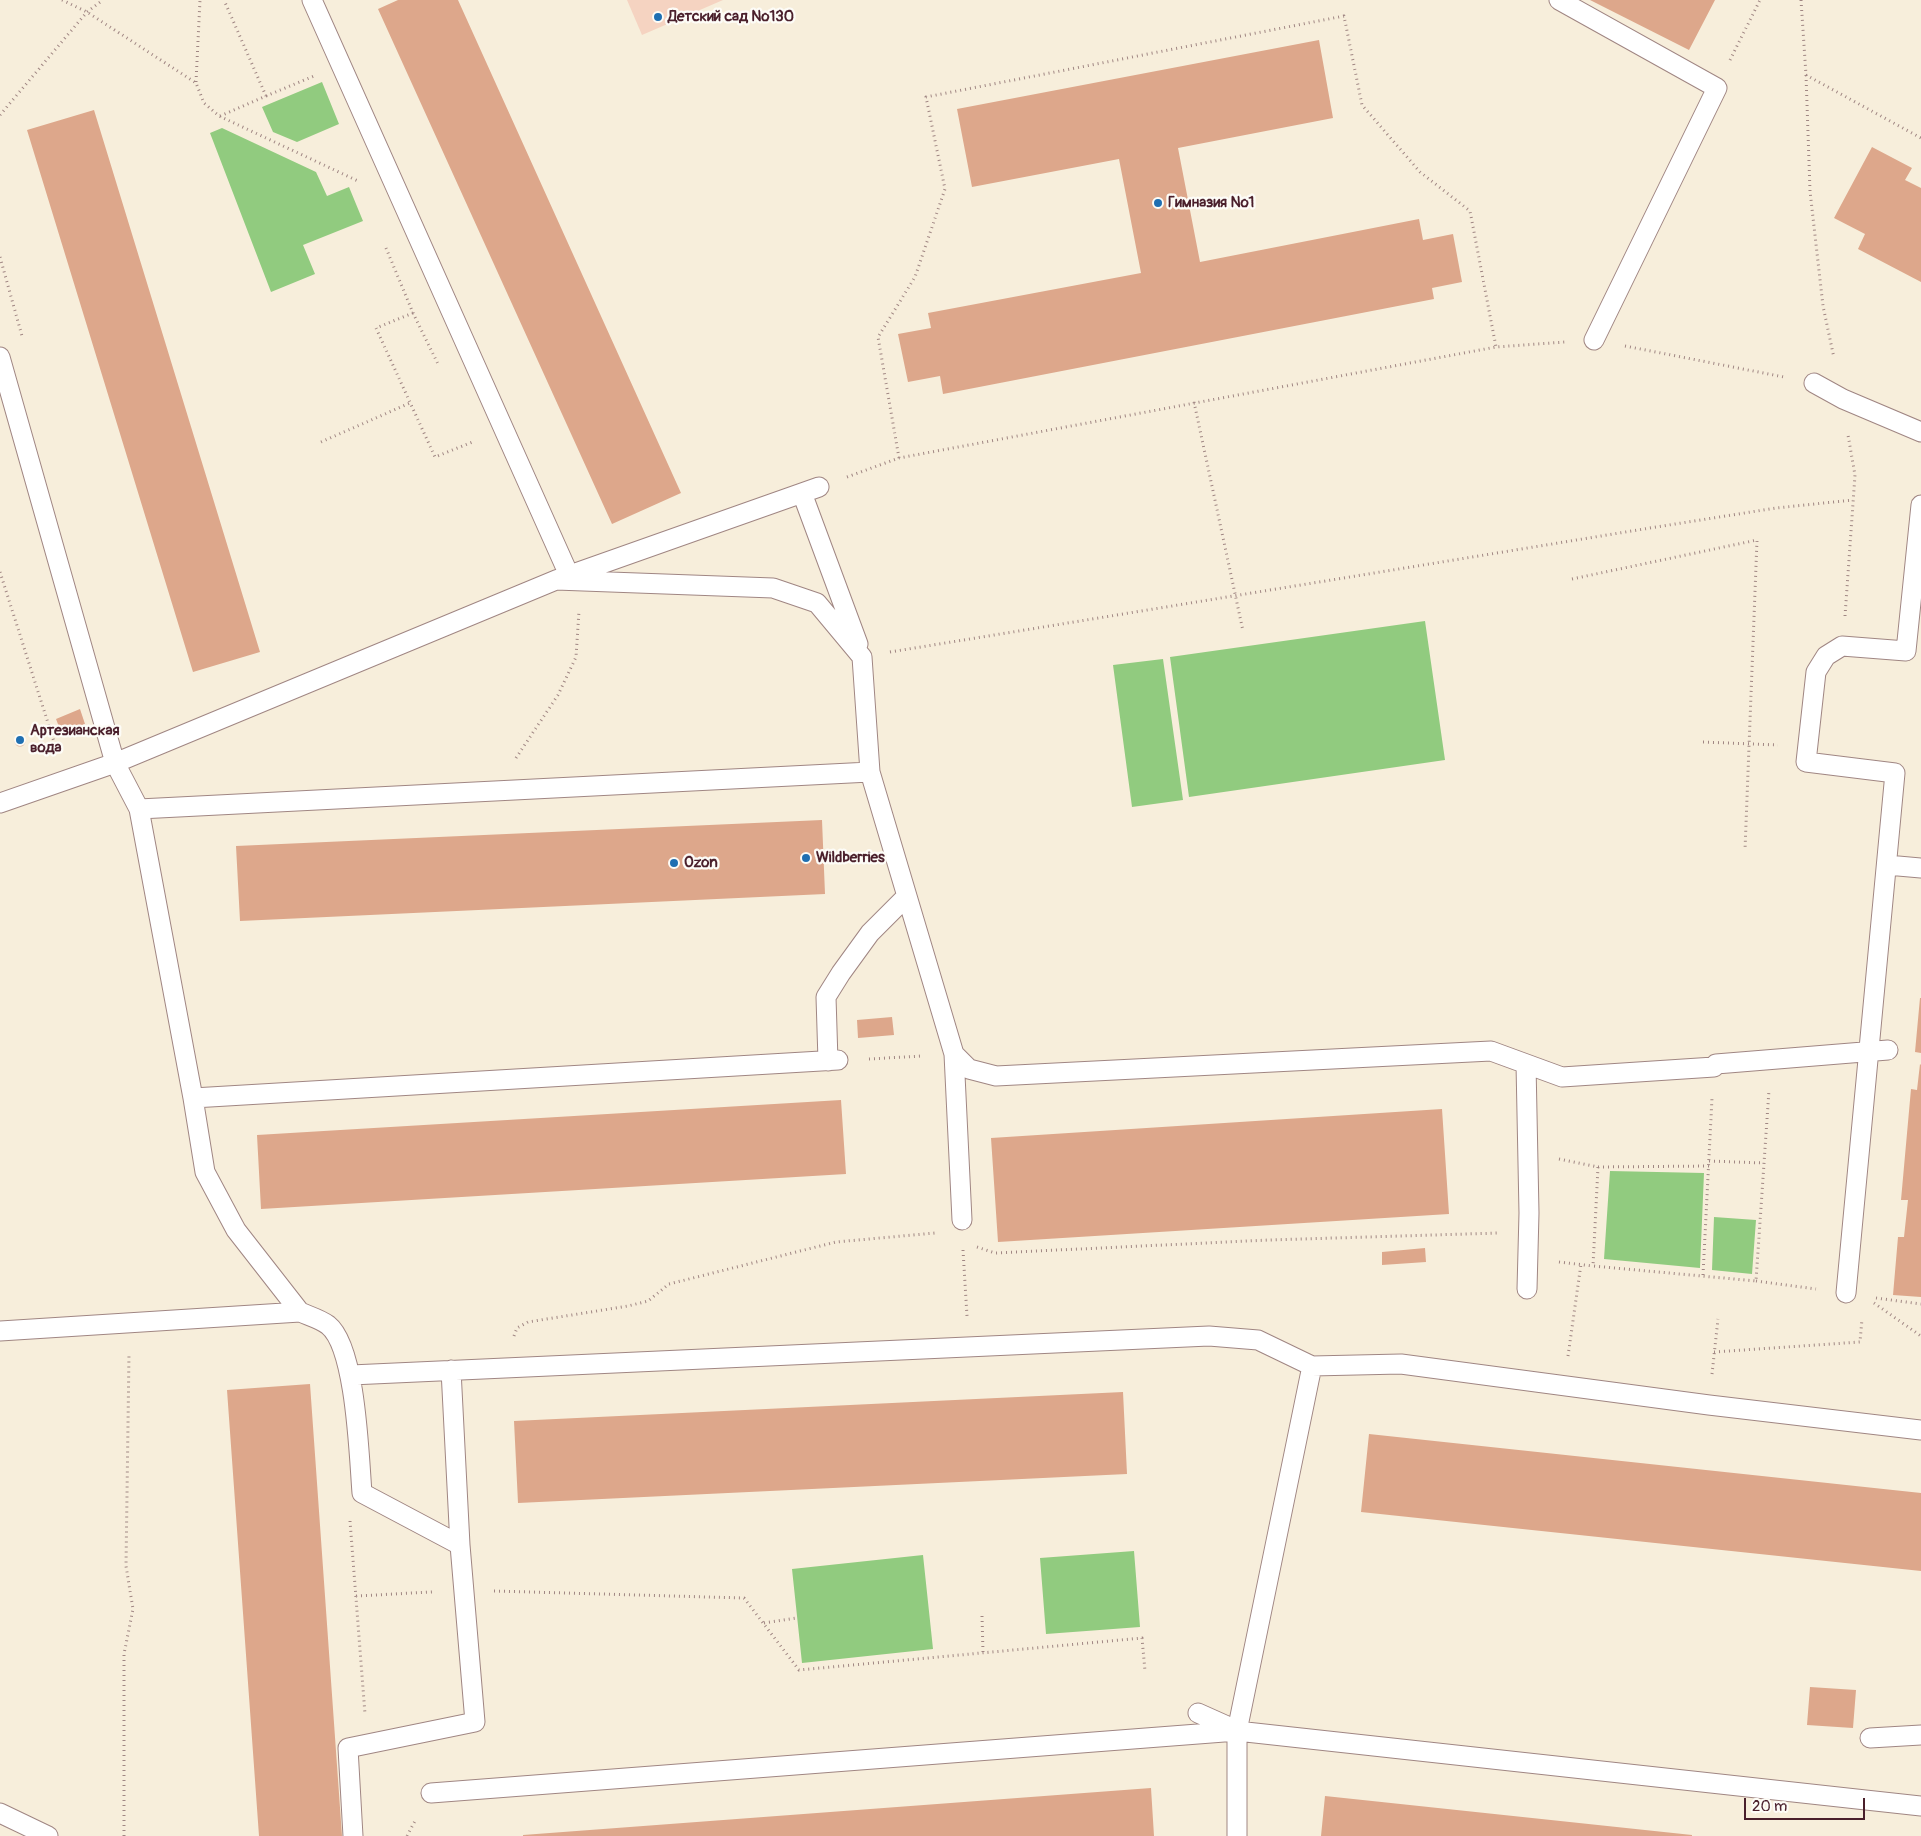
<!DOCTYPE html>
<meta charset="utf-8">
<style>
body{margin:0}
#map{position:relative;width:1921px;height:1836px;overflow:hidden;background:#f7eedb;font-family:Pangolin,sans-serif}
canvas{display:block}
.scale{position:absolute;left:1744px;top:1798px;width:121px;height:22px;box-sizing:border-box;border:2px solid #4a1f2b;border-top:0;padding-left:6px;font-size:15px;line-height:18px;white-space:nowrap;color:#4a1f2b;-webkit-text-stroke:4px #fdfcf7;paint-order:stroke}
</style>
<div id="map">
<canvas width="1921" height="1836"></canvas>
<div class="scale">20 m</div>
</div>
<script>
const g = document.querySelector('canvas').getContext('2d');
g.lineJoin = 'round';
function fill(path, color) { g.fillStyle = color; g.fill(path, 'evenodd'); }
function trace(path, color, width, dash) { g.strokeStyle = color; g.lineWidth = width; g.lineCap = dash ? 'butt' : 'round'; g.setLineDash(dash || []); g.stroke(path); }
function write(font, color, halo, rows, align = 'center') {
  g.font = font + ' Pangolin,sans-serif'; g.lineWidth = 4.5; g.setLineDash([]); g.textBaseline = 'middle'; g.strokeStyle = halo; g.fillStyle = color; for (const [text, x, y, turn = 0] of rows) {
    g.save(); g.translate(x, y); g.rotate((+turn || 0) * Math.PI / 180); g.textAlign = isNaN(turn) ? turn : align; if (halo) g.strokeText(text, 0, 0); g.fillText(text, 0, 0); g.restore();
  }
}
const built = new Path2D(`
 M627 0H723L642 35Z`);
const green = new Path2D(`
 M322 82 339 124 297 142 273 132 262 107Z
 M222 128 316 172 327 196 349 187 363 221 303 245 315 274 271 292 210 133Z
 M1425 621 1445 760 1189 797 1170 657Z
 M1163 659 1183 800 1132 807 1113 665Z
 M1610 1171 1704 1173 1700 1268 1604 1259Z
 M1714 1217 1756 1220 1752 1274 1712 1270Z
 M1134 1551 1140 1627 1046 1634 1040 1558Z
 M923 1555 933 1649 802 1663 792 1569Z`);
const building = new Path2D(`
 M398 0H458L681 493 612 524 378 9Z
 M1590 0H1715L1689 50Z
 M1319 40 1333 118 1178 148 1200 262 1419 219 1423 240 1453 234 1462 282 1432 288 1434 299 943 394 940 376 908 382 898 334 931 328 928 313 1141 273 1119 159 972 187 957 109Z
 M94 110 260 652 193 672 27 130Z
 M1872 147 1912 168 1905 180 1921 188V282L1858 249 1865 234 1834 218Z
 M80 709 85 724 61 732 56 719Z
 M14.5 741a5.5 5.5 0 1 1 11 0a5.5 5.5 0 1 1-11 0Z
 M822 820 825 894 240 921 236 846Z
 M1920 998H1921V1053L1915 1052Z
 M892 1017 894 1035 858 1038 857 1020Z
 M1920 1064 1921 1065V1297L1893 1295 1898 1237H1904L1908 1200H1901L1911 1089 1917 1090Z
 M841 1100 846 1174 261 1209 257 1135Z
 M1442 1109 1449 1214 998 1242 991 1138Z
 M1425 1248 1426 1262 1382 1265V1252Z
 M310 1384 342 1836H259L227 1390Z
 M1123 1392 1127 1474 518 1503 514 1421Z
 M1369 1434 1921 1493V1571L1361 1512Z
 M1810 1687 1856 1690 1853 1728 1807 1725Z
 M1151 1788 1154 1836H523V1835Z
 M1325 1796 1692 1835V1836H1321Z`);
const path = new Path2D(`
 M62 0 87 12 196 83 204 103 219 116 358 181
 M1801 0 1806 75 1921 138
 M1730 60 1760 0
 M1806 75 1810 191 1823 306 1834 358
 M196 82 200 0
 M266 96 314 76
 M0 115 87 12 103 0
 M220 116 266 96 224 0
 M386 248 413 313 438 364
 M0 257 22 336
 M413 313 376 328 435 457 475 441
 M1625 346 1784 377
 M1194 402 1243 631
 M321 442 410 403
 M899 458 878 337 915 277 945 189 926 97 1344 16 1362 105 1420 172 1470 211 1496 347
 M847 477 899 458 1496 347 1565 342
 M0 572 55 745 59 749
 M1572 579 1757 540 1745 850
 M1845 616 1855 475 1848 435
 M890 652 1650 528 1776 508 1853 500
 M1703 742 1778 745
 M516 758 558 695 576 657 579 611
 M869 1059 922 1056
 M1559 1159 1598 1167 1593 1266 1756 1281 1769 1090
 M1709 1161 1764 1163
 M1598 1167 1709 1166
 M977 1247 995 1253 1269 1240 1499 1233
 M963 1250 967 1316
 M1559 1262 1593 1266
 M1703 1275 1712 1098
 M1756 1281 1816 1289
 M1876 1298 1921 1304
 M1874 1303 1921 1336
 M514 1336 517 1328 528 1322 628 1306 648 1301 669 1284 836 1242 935 1233
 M1714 1352 1860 1342 1862 1319
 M1568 1356 1581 1264
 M1712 1374 1718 1319
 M350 1521 365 1714
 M494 1591 744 1598 799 1670 1142 1638 1145 1671
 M356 1596 432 1592
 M982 1616 983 1652
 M764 1623 797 1618
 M124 1836V1654L133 1609 126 1566 129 1353
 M407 1836 416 1819`);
const service = new Path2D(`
 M312 0 569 575
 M1559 0 1717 88 1594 340
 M0 357 115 763 139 809 193 1098 205 1172 236 1230 300 1312
 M1814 383 1843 399 1921 432
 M802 493 858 644
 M556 580 773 588 817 603 862 657 870 772 954 1054 969 1069 996 1076 1491 1051 1562 1077 1714 1067 1716 1064 1888 1050
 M0 803 115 763 556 580 819 487
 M139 809 870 772
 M1887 865 1921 868
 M954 1054 962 1220
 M828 1061 826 997 841 973 870 933 907 896
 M1526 1064 1529 1213 1527 1289
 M193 1098 838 1060
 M1846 1293 1895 773 1806 762 1816 672 1826 656 1842 646 1906 651 1921 505
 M0 1331 300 1312C309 1316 320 1319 328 1325 356 1347 359 1456 362 1493L460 1545 475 1722 348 1748 353 1836
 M451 1370 460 1545
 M351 1375 1209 1336 1258 1340 1312 1366
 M1198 1713 1236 1730
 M1870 1738 1921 1735
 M431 1793 1237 1731 1921 1806
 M0 1813 48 1836
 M1237 1836V1731L1312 1366 1401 1364 1709 1405 1921 1430`);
const markers = [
 [658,17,5,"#1f6fb2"],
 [1158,203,5,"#1f6fb2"],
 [20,740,5,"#1f6fb2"],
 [806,858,5,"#1f6fb2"],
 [674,863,5,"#1f6fb2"]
];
const poiNames = [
 ["Детский сад №130",668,17],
 ["Гимназия №1",1168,203],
 ["Артезианская",30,731],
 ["вода",30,748],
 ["Wildberries",816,858],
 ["Ozon",684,863]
];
fill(built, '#f5d3c1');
fill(green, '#91cb7f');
fill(building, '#dda78b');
trace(service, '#a08683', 21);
trace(path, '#a08683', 3, [1, 4]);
trace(service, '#fff', 19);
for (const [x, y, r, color] of markers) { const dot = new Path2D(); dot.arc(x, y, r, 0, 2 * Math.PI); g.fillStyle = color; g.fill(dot); trace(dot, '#fdfcf7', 2); }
write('bold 15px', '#4a1f2b', '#fdfcf7', poiNames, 'left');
</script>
